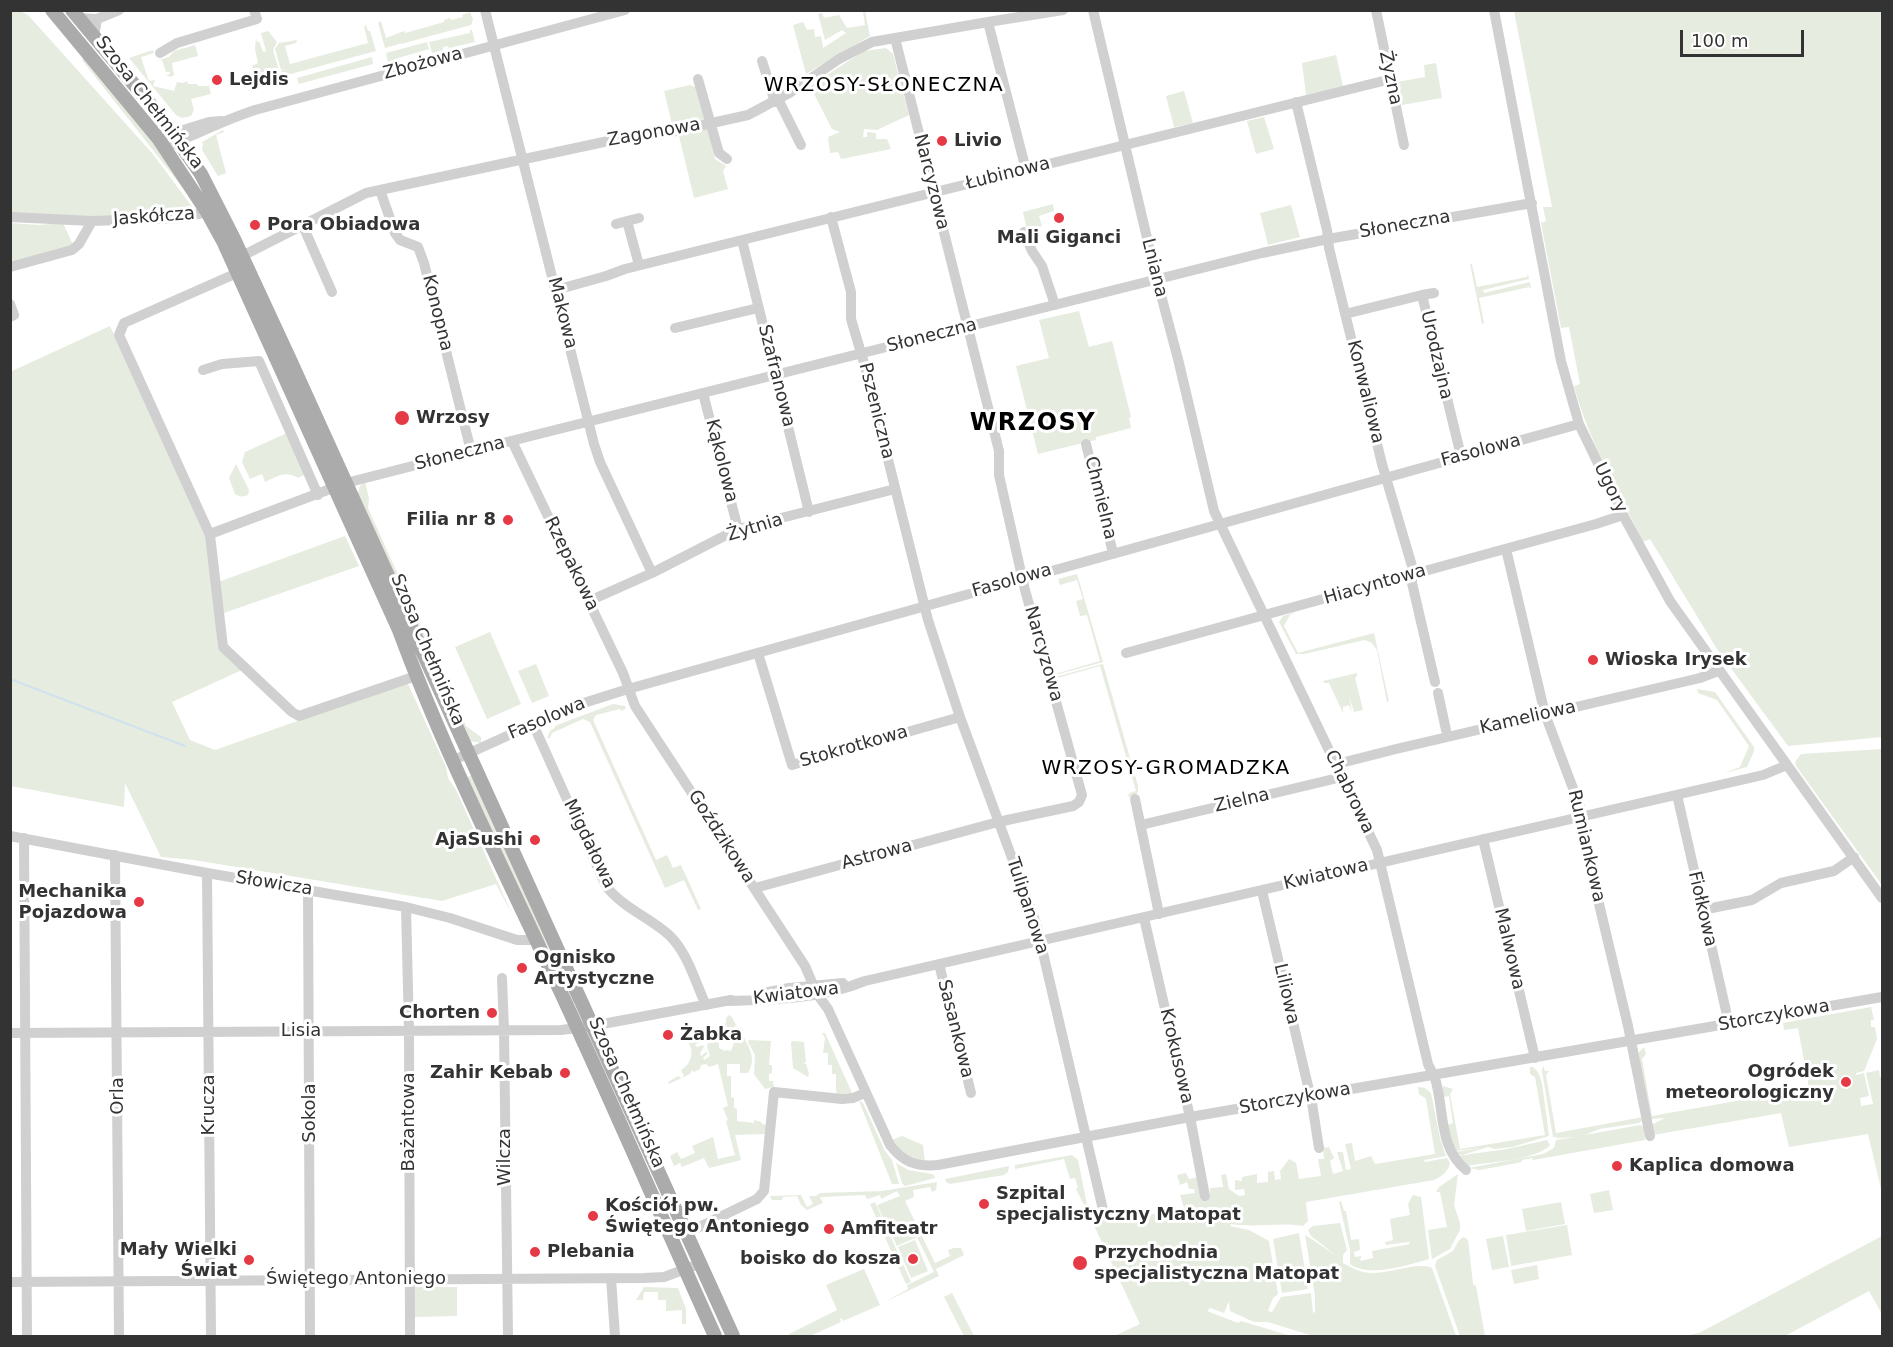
<!DOCTYPE html>
<meta charset="utf-8">
<style>
body{margin:0}
#map{position:relative;width:1893px;height:1347px;overflow:hidden;background:#fff;font-family:"DejaVu Sans",sans-serif}
canvas{display:block}
.frame{position:absolute;inset:0;border:12px solid #333;pointer-events:none}
.scale{position:absolute;left:1680px;top:30px;width:124px;height:27px;box-sizing:border-box;border:3px solid #333;border-top:0;padding-left:8px;font-size:18px;line-height:21px;white-space:nowrap;color:#333;-webkit-text-stroke:4px #fff;paint-order:stroke}
</style>
<div id="map">
<canvas width="1893" height="1347"></canvas>
<div class="frame"></div>
<div class="scale">100 m</div>
</div>
<script>
const g = document.querySelector('canvas').getContext('2d');
g.lineJoin = 'round';
function fill(path, color) { g.fillStyle = color; g.fill(path, 'evenodd'); }
function trace(path, color, width, dash) { g.strokeStyle = color; g.lineWidth = width; g.lineCap = dash ? 'butt' : 'round'; g.setLineDash(dash || []); g.stroke(path); }
function write(font, color, halo, rows, align = 'center') {
  g.font = font + ' "DejaVu Sans",sans-serif'; g.lineWidth = 6; g.setLineDash([]); g.textBaseline = 'middle'; g.strokeStyle = halo; g.fillStyle = color; for (const [text, x, y, turn = 0] of rows) {
    g.save(); g.translate(x, y); g.rotate((+turn || 0) * Math.PI / 180); g.textAlign = isNaN(turn) ? turn : align; if (halo) g.strokeText(text, 0, 0); g.fillText(text, 0, 0); g.restore();
  }
}
const green = new Path2D(`
 M10 11H20L28 15 152 153 196 212 104 217 11 213Z
 M863 11H865L870 36 806 74 793 25 803 22 807 30 814 29 815 37 821 36 823 48 846 33 842 30 825 40 818 14 822 13 824 18 839 15 847 28 865 25Z
 M1514 11H1882V737L1788 746 1717 649 1650 539 1643 542C1618 490 1589 442 1574 386L1580 384 1569 327 1561 328 1541 223 1546 221 1543 207H1552Z
 M470 12 473 19 471 25 401 44 400 43 399 44 385 48 378 23 381 21 386 38 404 31 405 33 444 22V20L450 18 451 20 463 17 462 15Z
 M366 25 368 31H370L376 51 283 76 281 71 285 69 281 70 275 49 279 43 297 40 296 43 285 46 290 64 368 43 364 26Z
 M470 30H472L475 42 449 48 448 46 443 47V50L432 53 429 42 470 33Z
 M268 31 277 42 273 50 280 74 274 73 275 77 253 82 251 75 254 74 252 66 258 63 255 49 256 38 257 42 259 41 263 52 266 51 261 33Z
 M427 42 429 49 398 58V66H395L388 62 386 53Z
 M195 45 198 56 172 63 174 75 171 77 166 75 170 74V72H166L162 60 156 61 169 57 174 51Z
 M886 48 893 54 909 115 877 130 864 129 863 137H867V132L876 133V139H887L891 149 841 159 838 152 830 153 828 137 840 132 832 129 810 86 864 51Z
 M153 50 154 53 141 57 148 79 150 81 155 80 153 86 174 91 177 82 183 83 187 81 188 84H197L198 86H209L211 94 191 99 194 110 191 116 182 118 176 115 129 58Z
 M1336 55 1343 86 1306 95 1302 63Z
 M84 57 155 142 197 206 82 60Z
 M372 57 373 64 299 84 297 78Z
 M1436 63 1442 98 1402 105 1397 82 1425 77 1424 65Z
 M690 85 698 88 706 119 672 124 664 91Z
 M1184 91 1193 123 1174 127 1166 96Z
 M1264 117 1274 149 1256 154 1247 121Z
 M705 128 709 130 715 159 726 166 723 171 728 189 694 198 679 136 670 137V135Z
 M223 130 224 132 216 135 226 173 218 176 202 150 203 144 202 142Z
 M1053 204 1054 211 1039 216 1042 226 1027 230 1023 212Z
 M1291 205 1300 237 1268 245 1260 213Z
 M11 223 38 225 63 223 73 245 11 263Z
 M1470 264H1472L1477 287 1527 277 1528 274 1529 279 1483 290 1484 293 1530 282 1531 289 1529 287 1479 298 1484 323 1482 324Z
 M1079 311 1089 347 1112 341 1131 417 1129 418 1131 428 1096 437V440L1091 441 1038 454 1016 366 1049 358 1039 320Z
 M110 326 207 538 218 648 242 670 172 702 190 740 215 750 377 693 408 684 446 767 448 778 456 790 513 916 496 884 442 901 194 860 161 857 125 783 124 807 11 786 10 372Z
 M287 433 304 475 298 478C286 470 277 476 265 482L262 474 250 479 242 462 245 452Z
 M236 464 249 490 248 495C243 497 240 497 235 494L229 478Z
 M365 482 369 498 368 508 466 726 481 737V743L470 741 358 493 360 486Z
 M345 536 359 566 221 614 218 582Z
 M1077 574 1103 662 1055 675 1054 670 1055 674 1100 661 1087 615 1080 616 1076 601 1083 599 1077 580 1060 585 1058 579Z
 M1296 612 1290 615 1284 626 1298 653 1374 633 1389 701 1387 702 1377 650 1372 643 1365 640 1304 654H1296L1279 622 1283 616Z
 M490 632 521 704 487 719 455 647Z
 M536 664 549 696 532 703 518 671Z
 M1103 664 1138 786V792L1134 796 1127 797 1130 793 1136 791 1100 666 1057 678V682L1055 677Z
 M1357 673V676L1355 678 1363 710 1354 712 1349 696 1352 712 1349 705 1343 707V713L1329 683H1324L1323 681Z
 M1697 689 1715 692 1754 747V751L1747 767 1724 773 1740 767 1749 746 1717 700 1698 693Z
 M613 704 625 706 626 708 622 711 620 709 596 715 593 720 656 860 667 855 673 868 681 865 701 909 698 910 684 880 665 888 590 722 583 719 552 733 550 738H547L552 727 551 731 557 725Z
 M1882 749V885L1796 766 1795 762 1801 754Z
 M473 775 576 1002 573 1003 550 951 526 908 467 777Z
 M1871 1007 1874 1020H1871V1027H1875L1877 1039 1864 1071 1856 1073V1075L1864 1073 1869 1096 1860 1098 1861 1106 1873 1104 1866 1073 1879 1070 1880 1077H1882V1193L1868 1134 1789 1147 1781 1113 1653 1135 1651 1125 1665 1118 1651 1119 1638 1053 1644 1047 1646 1054 1642 1059 1652 1116 1809 1088 1798 1028 1784 1030 1783 1023Z
 M729 1015 732 1017 736 1025 732 1029 726 1026 723 1031 721 1028 719 1032 716 1030 712 1037 708 1035 707 1038 702 1036 701 1040 699 1038 697 1039 700 1042 695 1045 697 1047 703 1045 704 1047 700 1053 701 1056 706 1052 708 1053 703 1058 704 1060 710 1056 707 1046 709 1041 715 1037 718 1038 721 1035 728 1034 730 1036 719 1040V1048L725 1051 727 1050 731 1051 736 1037 735 1028 739 1029C747 1044 758 1057 748 1073H740V1064H727V1076H731V1097L734 1098V1108L737 1109V1121L754 1123V1120L761 1122 762 1124 767 1125 766 1134 735 1135 741 1160 709 1168 704 1158 682 1167 680 1163 674 1166 670 1156 677 1152 681 1159 695 1153 692 1146 713 1137 718 1159 735 1155 726 1121 728 1120 723 1108 728 1106 718 1064 709 1067 706 1064 701 1065 700 1069 694 1072 692 1070 690 1074 669 1084 668 1082 678 1076 681 1078 684 1076 681 1070C692 1064 695 1050 687 1041L726 1023V1018Z
 M822 1033H825L853 1095 850 1097 849 1093H844L845 1097H838L836 1091V1074H832V1065H828V1053H823L825 1038Z
 M749 1040 771 1041 769 1065H772V1073L769 1074V1081H773L774 1087 765 1089 754 1074 755 1055 748 1042Z
 M793 1041 804 1042 806 1062 803 1063 806 1064 809 1073 808 1077 793 1068 791 1042Z
 M1543 1066 1545 1071H1549L1546 1075 1556 1133 1643 1117V1120L1639 1123 1599 1129 1585 1135 1640 1125 1644 1127 1645 1140 1533 1160 1532 1158 1522 1160V1162L1480 1170 1469 1168 1543 1154 1554 1148 1556 1140 1575 1137 1559 1138 1553 1137 1542 1071Z
 M1530 1067H1533L1538 1072 1542 1083 1549 1136 1512 1147 1495 1149 1488 1147 1462 1155 1456 1154 1455 1152 1481 1148 1453 1151 1448 1125 1453 1123 1449 1096 1443 1097V1086L1453 1089 1450 1094 1460 1149 1545 1135 1535 1077 1530 1074Z
 M1418 1087 1425 1088 1431 1093 1440 1138 1446 1156 1424 1160 1425 1162 1447 1158 1450 1163C1448 1172 1442 1176 1434 1180L1306 1202 1308 1221 1303 1226C1279 1222 1255 1228 1231 1224L1230 1226 1249 1230 1269 1241 1278 1294 1273 1298 1268 1311 1272 1312 1281 1297 1311 1293 1313 1313 1315 1312V1296L1305 1235 1337 1256 1311 1236 1308 1230 1313 1226 1340 1223 1347 1250 1343 1255V1263C1352 1268 1359 1272 1370 1273 1387 1274 1421 1261 1432 1268L1456 1336H1313L1268 1322H1254L1230 1311 1229 1301 1224 1313 1210 1308 1207 1311 1238 1323 1241 1321 1291 1336H1114L1140 1324 1092 1221 1162 1213 1165 1221 1170 1212 1184 1208 1180 1195 1195 1193 1194 1189H1189L1187 1182 1180 1185 1177 1175 1186 1173 1189 1179 1199 1177 1202 1197 1210 1196V1188L1223 1187 1221 1175 1226 1174 1229 1189 1239 1196 1245 1195 1244 1189 1235 1190V1180L1242 1181V1177L1257 1174V1183L1268 1182V1172L1274 1171 1275 1180 1281 1179 1280 1171 1289 1159 1296 1163 1299 1179 1321 1176 1318 1159H1324L1323 1148 1329 1147 1334 1158 1330 1161 1333 1174 1343 1171 1337 1152H1343L1346 1170 1351 1169 1345 1144 1352 1143 1355 1161 1371 1156 1375 1164 1435 1154 1426 1099 1419 1094Z
 M859 1101 863 1103 885 1151 892 1160 899 1184H892Z
 M902 1136 923 1145 925 1162 905 1155 892 1140Z
 M1547 1140 1550 1145C1538 1160 1487 1162 1467 1166L1457 1156 1507 1149Z
 M1072 1155 1078 1160 1089 1215 1076 1189 1078 1188 1075 1178 1070 1179 1064 1159 1015 1169V1165Z
 M896 1163 908 1170 932 1174 935 1176V1178L905 1186 902 1183Z
 M1009 1166 1008 1172 1004 1175 950 1184 946 1182 945 1179Z
 M1458 1174 1454 1205 1460 1223V1230L1450 1249 1432 1259 1428 1230 1447 1227 1440 1192H1436L1439 1187Z
 M937 1182 936 1190 932 1192 930 1187 913 1190 914 1197 905 1201 935 1263 950 1256 948 1250 954 1248H961L964 1255 936 1269 939 1276 885 1302 908 1289 907 1285 934 1272 917 1237 897 1246 877 1205 900 1196 897 1191 881 1199 880 1195 867 1199 865 1195 820 1197 823 1203 807 1210 801 1205 797 1196 783 1197 782 1200H772L770 1196 801 1195 807 1207 813 1204 809 1196H816L820 1193 882 1191Z
 M1609 1190 1613 1210 1594 1213 1590 1194Z
 M1413 1195 1421 1197 1429 1259C1408 1265 1369 1278 1350 1264V1250L1339 1202 1341 1201 1344 1211H1346L1351 1240 1359 1239 1360 1250 1354 1252 1355 1257 1361 1256 1360 1261 1373 1258 1372 1251 1410 1244 1409 1242 1386 1245 1385 1242 1393 1240 1390 1219 1410 1215 1408 1204Z
 M875 1202 911 1282 906 1284 870 1204Z
 M1561 1202 1565 1224 1526 1231 1522 1209Z
 M1567 1225 1572 1255 1511 1266 1506 1235Z
 M1299 1233 1308 1289 1282 1293 1273 1239Z
 M1503 1236 1509 1267 1492 1270 1486 1239Z
 M1882 1236V1314L1869 1291 1785 1336H1684L1699 1333Z
 M1464 1237 1468 1240 1473 1284 1476 1286 1485 1336H1460L1435 1266 1437 1260 1453 1251 1459 1240Z
 M915 1240 928 1271 911 1278 898 1247Z
 M1537 1265 1539 1279 1514 1284 1511 1270Z
 M864 1269 880 1305 843 1321 842 1318 840 1319 841 1322 810 1336H788L789 1334 837 1310 826 1285Z
 M414 1287H457V1316L414 1317Z
 M644 1287 678 1288 686 1309V1324H682V1310L666 1311V1300H658V1292H644L643 1300H636Z
 M952 1293 974 1336H964L944 1297Z`);
const stream = new Path2D(`
 M10 679 185 746`);
const minor = new Path2D(`
 M485 10 594 444 600 462 652 573
 M1093 10 1157 280 1178 359 1214 511 1377 850 1428 1064C1431 1071 1436 1078 1437 1086 1444 1116 1440 1148 1466 1170
 M1376 10 1404 145
 M1494 10 1561 361 1579 424 1623 515 1670 601 1882 898
 M78 18 97 19 94 37
 M97 19 119 10
 M988 22 1026 170
 M160 53 177 43 257 19 254 10
 M762 61 775 102
 M698 79 719 153 727 159
 M778 99 801 145
 M1296 102 1327 230 1329 248 1382 464 1412 566V583L1435 682
 M167 135 209 122 222 121
 M165 147C195 135 224 120 255 110L625 10
 M380 190 395 233 400 240 418 247 424 263 471 451
 M10 217 92 221 179 218 207 212
 M831 217 851 292V319L864 363 928 620 960 717 1036 923 1104 1214
 M627 221 639 218
 M616 224 627 221 639 265
 M303 226 332 292
 M1024 232 1032 251 1042 266 1055 305
 M742 240 809 512
 M242 256 366 193 641 134 676 131 748 115 791 92 839 59 872 42 988 22 1063 10
 M10 267 72 250 79 244 92 221
 M237 273 124 323 119 335 210 535 223 647 292 712 299 716 416 676
 M556 290 606 276 625 269 1391 79
 M1422 295 1434 293
 M10 304 14 315 10 317
 M1345 314 1422 295 1461 456
 M675 328 758 308
 M203 370 222 364 259 361 318 495
 M703 393 738 529
 M512 441 623 673 635 706 805 966 817 994 828 1009 890 1145C903 1162 916 1167 938 1165L1190 1117 1882 997
 M1086 444 1113 553
 M210 534 346 483 471 451 1262 253 1328 239 1532 203
 M1506 549 1545 714 1580 807 1581 828 1628 1026 1650 1136
 M589 601 652 573 738 529 895 489
 M758 653 792 765 960 717
 M1126 653 1596 524 1623 515
 M1438 693 1446 730
 M533 724 606 886C623 908 649 917 669 935 688 953 695 982 706 1005
 M454 760 571 707 628 689 1579 424
 M1337 764 1396 749 1700 678 1718 671
 M1677 795 1729 1024
 M1135 799 1159 914
 M1141 825 1342 777
 M10 836 207 873 406 907 450 918 517 940H535
 M24 838 27 1336
 M1483 839 1535 1058
 M115 855 119 1336
 M207 873 211 1336
 M755 888 998 822 1073 806 1079 802 1082 795 1025 590 999 475V451L895 38
 M308 889 310 1336
 M1262 891 1312 1103 1319 1148
 M406 907 409 1031 410 1336
 M1702 910 1752 900 1781 883 1834 871 1854 857
 M1144 918 1190 1117 1205 1196
 M939 964 971 1093
 M502 978 504 1030 508 1336
 M758 994 789 988 843 983
 M726 1001C772 1000 821 999 865 981L1763 775 1787 765
 M10 1033 561 1030 592 1026 731 1000
 M685 1234 757 1199 764 1191 774 1092 842 1099 853 1098 865 1093
 M611 1278 615 1336
 M10 1282 644 1278 664 1277 699 1264`);
const major = new Path2D(`
 M52 10 158 138 207 212 224 243 399 630C447 760 511 884 569 1010 619 1118 666 1228 715 1336
 M72 10 161 117 201 174 234 239 291 362 733 1336`);
const markers = [
 [217,80,6,"#e63946"],
 [942,141,6,"#e63946"],
 [1059,218,6,"#e63946"],
 [255,225,6,"#e63946"],
 [402,418,8,"#e63946"],
 [508,520,6,"#e63946"],
 [1593,660,6,"#e63946"],
 [535,840,6,"#e63946"],
 [139,902,6,"#e63946"],
 [522,968,6,"#e63946"],
 [492,1013,6,"#e63946"],
 [668,1035,6,"#e63946"],
 [565,1073,6,"#e63946"],
 [1846,1082,6,"#e63946"],
 [1617,1166,6,"#e63946"],
 [984,1204,6,"#e63946"],
 [593,1216,6,"#e63946"],
 [829,1229,6,"#e63946"],
 [535,1252,6,"#e63946"],
 [913,1259,6,"#e63946"],
 [249,1260,6,"#e63946"],
 [1080,1263,8,"#e63946"]
];
const streetNames = [
 ["Zbożowa",423,64,-15],
 ["Żyzna",1390,78,78],
 ["Szosa Chełmińska",149,103,52],
 ["Zagonowa",654,133,-10],
 ["Łubinowa",1008,174,-14],
 ["Narcyzowa",931,182,76],
 ["Jaskółcza",154,217,-4],
 ["Słoneczna",1405,225,-10],
 ["Lniana",1154,268,76],
 ["Konopna",437,313,76],
 ["Makowa",562,313,76],
 ["Słoneczna",932,336,-14],
 ["Urodzajna",1436,355,77],
 ["Szafranowa",776,376,76],
 ["Konwaliowa",1365,392,76],
 ["Pszeniczna",876,411,76],
 ["Fasolowa",1481,451,-15],
 ["Słoneczna",460,454,-14],
 ["Kąkolowa",721,461,76],
 ["Ugory",1610,488,64],
 ["Chmielna",1100,498,76],
 ["Żytnia",755,528,-17],
 ["Rzepakowa",571,564,64],
 ["Fasolowa",1012,581,-16],
 ["Hiacyntowa",1375,585,-16],
 ["Szosa Chełmińska",427,650,67],
 ["Narcyzowa",1043,654,74],
 ["Kameliowa",1528,718,-13],
 ["Fasolowa",547,719,-23],
 ["Stokrotkowa",854,747,-16],
 ["Chabrowa",1349,792,64],
 ["Zielna",1242,801,-13],
 ["Goździkowa",721,837,57],
 ["Migdałowa",589,844,64],
 ["Rumiankowa",1586,846,77],
 ["Astrowa",877,855,-15],
 ["Kwiatowa",1326,875,-13],
 ["Słowicza",274,884,9],
 ["Tulipanowa",1027,906,72],
 ["Fiołkowa",1702,909,77],
 ["Malwowa",1509,949,77],
 ["Kwiatowa",796,994,-7],
 ["Liliowa",1286,994,77],
 ["Storczykowa",1774,1016,-10],
 ["Sasankowa",955,1029,76],
 ["Lisia",301,1031],
 ["Krokusowa",1176,1056,77],
 ["Szosa Chełmińska",626,1093,66],
 ["Orla",118,1096,-90],
 ["Storczykowa",1295,1099,-10],
 ["Krucza",209,1105,-90],
 ["Sokola",310,1113,-90],
 ["Bażantowa",409,1122,-90],
 ["Wilcza",505,1157,-90],
 ["Świętego Antoniego",356,1279]
];
const poiNames = [
 ["Lejdis",229,80],
 ["Livio",954,141],
 ["Pora Obiadowa",267,225],
 ["Mali Giganci",1059,238,"center"],
 ["Wrzosy",416,418],
 ["Filia nr 8",496,520,"right"],
 ["Wioska Irysek",1605,660],
 ["AjaSushi",523,840,"right"],
 ["Mechanika",127,892,"right"],
 ["Pojazdowa",127,913,"right"],
 ["Ognisko",534,958],
 ["Artystyczne",534,979],
 ["Chorten",480,1013,"right"],
 ["Żabka",680,1035],
 ["Ogródek",1834,1072,"right"],
 ["meteorologiczny",1834,1093,"right"],
 ["Zahir Kebab",553,1073,"right"],
 ["Kaplica domowa",1629,1166],
 ["Szpital",996,1194],
 ["specjalistyczny Matopat",996,1215],
 ["Kościół pw.",605,1206],
 ["Świętego Antoniego",605,1227],
 ["Amfiteatr",841,1229],
 ["Mały Wielki",237,1250,"right"],
 ["Świat",237,1271,"right"],
 ["Plebania",547,1252],
 ["Przychodnia",1094,1253],
 ["specjalistyczna Matopat",1094,1274],
 ["boisko do kosza",901,1259,"right"]
];
const neighbourhoodNames = [
 ["WRZOSY-SŁONECZNA",884,86],
 ["WRZOSY-GROMADZKA",1166,769]
];
const districtNames = [
 ["WRZOSY",1033,424]
];
fill(green, '#e6ecdf');
trace(stream, '#cfe2ee', 2);
trace(minor, '#d0d0d0', 10);
trace(major, '#ababab', 14);
for (const [x, y, r, color] of markers) { const dot = new Path2D(); dot.arc(x, y, r, 0, 2 * Math.PI); g.fillStyle = color; g.fill(dot); trace(dot, '#fff', 2); }
write('18px', '#333', '#fff', streetNames);
write('bold 18px', '#333', '#fff', poiNames, 'left');
g.letterSpacing = '1.5px';
write('20px', '#000', '#fff', neighbourhoodNames);
g.letterSpacing = '0px';
g.letterSpacing = '1.5px';
write('bold 24px', '#000', '#fff', districtNames);
g.letterSpacing = '0px';
</script>
